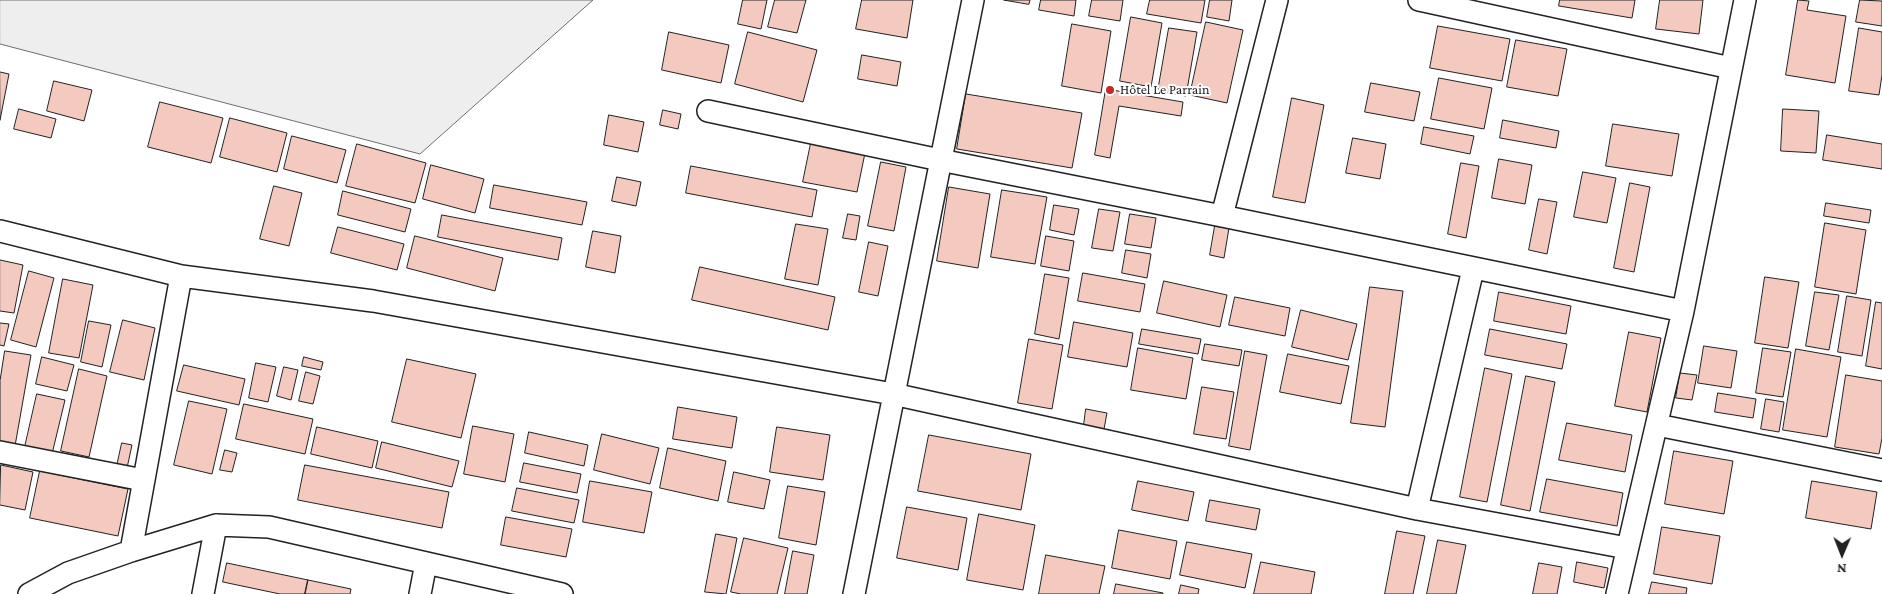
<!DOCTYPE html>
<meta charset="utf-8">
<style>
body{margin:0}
#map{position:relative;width:1882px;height:594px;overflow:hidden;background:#fff;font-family:"Crimson Pro",serif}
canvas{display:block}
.north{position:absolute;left:1817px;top:529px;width:50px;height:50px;-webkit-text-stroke:4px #fff;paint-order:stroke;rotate:181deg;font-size:14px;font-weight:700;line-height:20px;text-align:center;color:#222}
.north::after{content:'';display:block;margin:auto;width:18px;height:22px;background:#222;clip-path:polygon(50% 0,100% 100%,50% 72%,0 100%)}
</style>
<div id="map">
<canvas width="1882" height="594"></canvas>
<div class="north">N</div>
</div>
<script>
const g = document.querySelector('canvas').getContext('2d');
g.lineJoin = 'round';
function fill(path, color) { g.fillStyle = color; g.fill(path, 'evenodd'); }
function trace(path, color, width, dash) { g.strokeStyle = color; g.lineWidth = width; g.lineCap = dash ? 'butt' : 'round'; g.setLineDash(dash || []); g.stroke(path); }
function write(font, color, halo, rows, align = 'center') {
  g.font = font + ' "Crimson Pro",serif'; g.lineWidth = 4; g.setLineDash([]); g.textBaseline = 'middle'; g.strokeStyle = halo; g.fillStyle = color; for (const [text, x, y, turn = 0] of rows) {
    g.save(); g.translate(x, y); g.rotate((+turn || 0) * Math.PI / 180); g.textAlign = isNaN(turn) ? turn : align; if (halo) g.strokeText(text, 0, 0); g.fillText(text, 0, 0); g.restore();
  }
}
const green = new Path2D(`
 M0 0H593L420 154 0 44Z`);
const building = new Path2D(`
 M743 0H767L761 29 738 24Z
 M775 0H806L797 33 768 27Z
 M862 0H913L907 38 856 29Z
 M1004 0H1030L1029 4Z
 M1041 0H1076L1074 16 1039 10Z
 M1092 0H1123L1120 21 1089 16Z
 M1150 0H1205L1201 23 1147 14Z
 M1210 0H1232L1229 21 1207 17Z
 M1560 0H1635L1632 18 1559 6Z
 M1660 0H1703L1699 34 1656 29Z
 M1798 0 1809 1 1807 10 1846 16 1835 83 1786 75Z
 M1860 0 1882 1V26L1856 22Z
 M1131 17 1162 23 1151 87 1120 81Z
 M1206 22 1243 30 1227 103 1190 95Z
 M1072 24 1111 31 1101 93 1062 86Z
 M1438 26 1510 39 1502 81 1430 68Z
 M1169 28 1197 32 1186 96 1158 91Z
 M1859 28 1882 32V75L1879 95 1849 91Z
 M669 32 729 45 721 83 662 70Z
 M748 32 817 50 803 102 735 84Z
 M1516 40 1567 49 1558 96 1507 87Z
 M862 55 901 62 897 86 858 79Z
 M0 72 9 74 0 120Z
 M1439 78 1492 88 1484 129 1431 119Z
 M54 81 92 90 84 121 47 111Z
 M1371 83 1420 92 1414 121 1365 112Z
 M1106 89 1183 102 1181 116 1119 106 1110 158 1095 155Z
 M966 94 1082 113 1072 168 957 149Z
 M1292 98 1324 105 1305 203 1273 197Z
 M160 102 223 118 211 163 148 147Z
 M19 109 56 119 51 138 14 129Z
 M1783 109 1819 111 1816 153 1781 151Z
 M663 110 681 114 678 129 660 125Z
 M609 115 644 122 638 152 604 145Z
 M230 118 287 133 277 172 220 157Z
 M1503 120 1559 131 1556 148 1500 138Z
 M1613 124 1679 134 1672 176 1606 166Z
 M1424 127 1474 136 1470 154 1421 144Z
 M1827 135 1882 144V169L1823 160Z
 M292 136 346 150 337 183 284 169Z
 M1353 138 1386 144 1380 179 1346 173Z
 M811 143 865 153 857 192 803 182Z
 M357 144 426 163 415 203 346 186Z
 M1499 159 1532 165 1525 204 1492 198Z
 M881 162 906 167 894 231 868 226Z
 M1461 163 1479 166 1466 238 1448 234Z
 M431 165 484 179 475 213 423 199Z
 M691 166 817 190 812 217 686 193Z
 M1583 172 1616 178 1607 223 1574 217Z
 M617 177 641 182 636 206 612 201Z
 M1630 183 1650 187 1634 272 1614 268Z
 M494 185 587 202 582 225 490 208Z
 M274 186 302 193 289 246 260 239Z
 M949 187 990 194 978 268 937 261Z
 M1002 190 1047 197 1035 264 991 257Z
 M343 191 411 209 405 232 338 215Z
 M1539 199 1557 202 1547 254 1529 250Z
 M1826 203 1871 210 1869 223 1824 216Z
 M1054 205 1079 209 1074 235 1050 230Z
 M1099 209 1120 212 1113 251 1092 248Z
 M848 214 860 216 856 240 843 238Z
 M1130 214 1156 218 1151 248 1125 244Z
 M442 215 562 238 558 260 438 237Z
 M1825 223 1866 230 1856 294 1815 287Z
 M796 224 828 229 818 285 785 279Z
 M1215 226 1229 228 1224 258 1210 255Z
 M338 227 404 244 397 270 331 253Z
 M593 231 621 236 615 273 586 267Z
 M415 236 503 258 495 291 407 268Z
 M1046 236 1074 241 1069 271 1041 266Z
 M869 242 888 246 878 296 859 292Z
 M1126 250 1151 254 1147 278 1122 273Z
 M0 260 23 265 14 313 0 311Z
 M700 267 835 297 828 330 692 300Z
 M29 271 54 278 36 347 11 340Z
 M1083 273 1145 284 1140 312 1078 301Z
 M1045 274 1069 278 1059 339 1035 334Z
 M1765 277 1799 282 1788 348 1755 343Z
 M63 279 93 285 79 358 49 353Z
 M1164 281 1227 295 1220 327 1157 313Z
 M1370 287 1403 291 1385 427 1351 423Z
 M1499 292 1571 306 1566 334 1494 321Z
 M1815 292 1839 295 1829 350 1806 346Z
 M1847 296 1871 300 1862 356 1838 352Z
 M1235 297 1290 308 1285 336 1229 325Z
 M1876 302 1882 303V369L1866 366Z
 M1301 310 1357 324 1348 360 1292 347Z
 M123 320 155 328 144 380 110 372Z
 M89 321 111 325 102 367 81 362Z
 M1074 322 1133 333 1127 367 1068 357Z
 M0 323 9 324 4 346 0 345Z
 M1142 329 1201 339 1198 354 1139 344Z
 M1490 329 1567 344 1562 369 1485 355Z
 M1629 332 1661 338 1647 412 1615 406Z
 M1029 339 1063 345 1052 409 1018 403Z
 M1205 344 1242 350 1239 366 1202 360Z
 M1704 346 1737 351 1731 388 1698 383Z
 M1138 348 1193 358 1186 399 1131 390Z
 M1763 348 1791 352 1783 397 1756 393Z
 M1796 349 1841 357 1827 437 1783 430Z
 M5 351 31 355 15 446 0 443V381Z
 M1245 351 1267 355 1250 450 1229 446Z
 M1288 354 1349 366 1341 404 1280 392Z
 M42 357 74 365 67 391 36 384Z
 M304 357 323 362 321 370 302 366Z
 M407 359 476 374 461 438 392 422Z
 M256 363 276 367 268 402 249 398Z
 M184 365 245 379 239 405 177 391Z
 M284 367 298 370 291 400 277 396Z
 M1485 368 1512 374 1487 502 1460 497Z
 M79 369 107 376 89 457 61 451Z
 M306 372 320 376 313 404 299 401Z
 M1680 373 1697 375 1692 400 1676 398Z
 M1846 375 1882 381V438L1879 454 1835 447Z
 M1526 376 1555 382 1530 511 1501 505Z
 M1202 387 1234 392 1226 439 1194 434Z
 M1718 393 1756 399 1753 418 1715 412Z
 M37 394 65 400 52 454 25 447Z
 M1766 399 1784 402 1779 432 1761 429Z
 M189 401 227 409 212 474 174 465Z
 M244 404 313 419 305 454 236 439Z
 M678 407 737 417 732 448 673 439Z
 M1086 409 1107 413 1104 429 1084 425Z
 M1567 423 1632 435 1625 472 1559 460Z
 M473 426 514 434 505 482 464 474Z
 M317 427 378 441 372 468 311 454Z
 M777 427 830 435 823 480 770 472Z
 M529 432 588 445 584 466 525 453Z
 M602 434 659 448 650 484 594 470Z
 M929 435 1031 454 1021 510 918 491Z
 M382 442 459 461 452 487 376 468Z
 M122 443 132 445 127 468 117 466Z
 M668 448 726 461 718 501 660 488Z
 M225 450 237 453 232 472 220 470Z
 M1674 451 1733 461 1724 514 1665 504Z
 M524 463 581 474 577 493 520 482Z
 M1 465 33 472 25 510 0 505Z
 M305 465 449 492 442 528 298 500Z
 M40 471 128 489 118 536 30 518Z
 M734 472 770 480 764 509 728 502Z
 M1547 479 1623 493 1617 526 1540 512Z
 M590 481 652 492 644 533 583 522Z
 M1138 481 1194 492 1188 521 1132 510Z
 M1812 481 1877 492 1871 529 1806 518Z
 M788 486 825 492 816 545 779 538Z
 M517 488 579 500 574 523 512 511Z
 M1210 500 1260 509 1256 530 1206 521Z
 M907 507 967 518 958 570 897 558Z
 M979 514 1035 525 1023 590 967 580Z
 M506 517 572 529 566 557 501 545Z
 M1662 527 1720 536 1712 584 1654 574Z
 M1119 530 1177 541 1170 579 1112 568Z
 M1397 531 1425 536 1413 594H1385Z
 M716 534 737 538 726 594 705 592Z
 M744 538 788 548 777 594H741L731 592Z
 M1438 540 1466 545 1456 594H1427Z
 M1187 542 1252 554 1245 588 1180 575Z
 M793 551 814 555 807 594H785Z
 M1046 555 1105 566 1099 594H1039Z
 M1261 562 1315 572 1311 594H1254Z
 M1577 562 1608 568 1604 588 1574 582Z
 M227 563 308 580 305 594H280L223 582Z
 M1539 563 1562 567 1557 594H1533Z
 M308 580 351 589 350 594H305Z
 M1652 582 1687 588 1686 594H1649Z
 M1116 584 1163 593V594H1114Z
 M1181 585 1199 589 1198 594H1179Z`);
const minor = new Path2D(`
 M1419 0 1731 68
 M708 111 940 160 1222 216 1683 311
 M1222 216 1277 0
 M0 231 181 276 373 301 893 394 1417 509 1627 548
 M1657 425 1882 470
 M0 452 143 480
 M1417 509 1473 269
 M131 551 181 276
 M29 594 68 573 131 551 216 525 269 527 562 594
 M203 594 216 525
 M420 594 426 563
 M854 594 973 0
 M1617 594 1683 311 1745 0`);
const markers = [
 [1110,90,5,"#c62828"]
];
const poiNames = [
 ["Hôtel Le Parrain",1120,90]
];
fill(green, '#eee');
trace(green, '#6f6f6f', 1);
fill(building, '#f3c9c0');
trace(building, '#222', 1);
trace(minor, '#222', 24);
trace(minor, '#fff', 21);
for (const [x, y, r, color] of markers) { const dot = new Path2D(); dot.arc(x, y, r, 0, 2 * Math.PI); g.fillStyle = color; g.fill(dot); trace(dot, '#fff', 2); }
write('14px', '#222', '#fff', poiNames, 'left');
</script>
